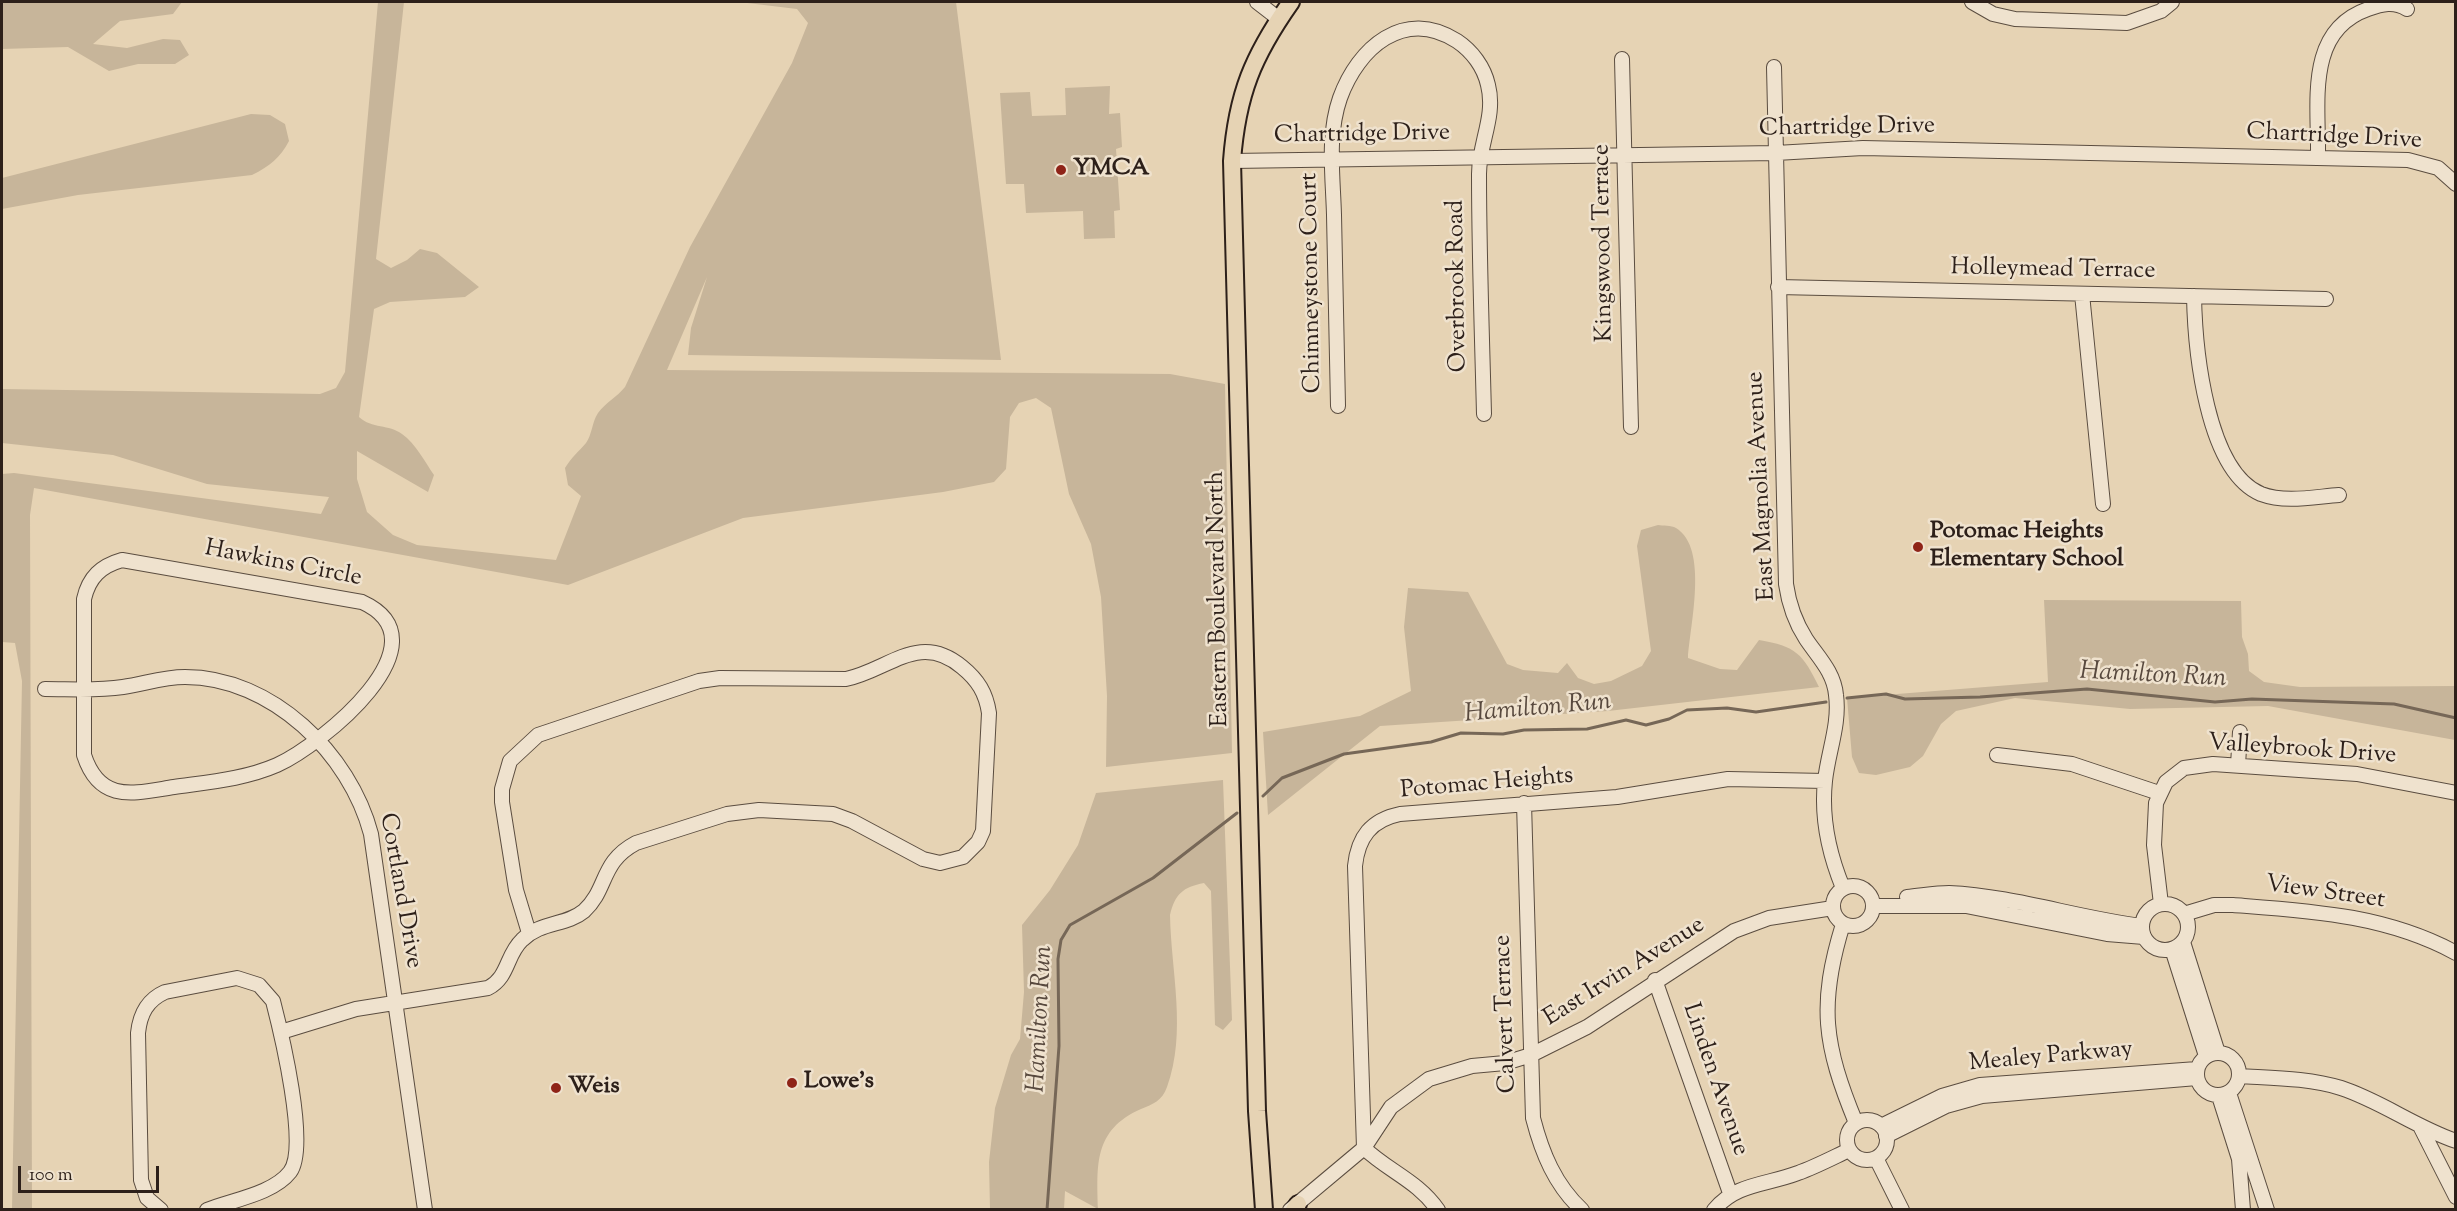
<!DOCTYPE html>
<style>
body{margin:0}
#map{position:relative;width:2457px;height:1211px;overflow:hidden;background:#e6d3b4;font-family:"Sorts Mill Goudy",serif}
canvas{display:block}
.frame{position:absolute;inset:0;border:3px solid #2d201a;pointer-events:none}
.scale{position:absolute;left:18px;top:1166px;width:141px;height:27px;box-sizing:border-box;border:3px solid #2d201a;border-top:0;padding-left:8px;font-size:18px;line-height:21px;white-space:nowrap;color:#2d201a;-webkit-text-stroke:4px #efe2ce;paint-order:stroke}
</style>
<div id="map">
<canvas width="2457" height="1211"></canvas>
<div class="frame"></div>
<div class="scale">100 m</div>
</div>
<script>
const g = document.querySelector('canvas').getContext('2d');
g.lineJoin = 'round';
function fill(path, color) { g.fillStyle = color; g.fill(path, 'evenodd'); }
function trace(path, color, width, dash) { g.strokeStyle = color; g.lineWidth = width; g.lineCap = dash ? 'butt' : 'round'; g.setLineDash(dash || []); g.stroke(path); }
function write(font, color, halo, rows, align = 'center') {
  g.font = font + ' "Sorts Mill Goudy",serif'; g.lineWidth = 5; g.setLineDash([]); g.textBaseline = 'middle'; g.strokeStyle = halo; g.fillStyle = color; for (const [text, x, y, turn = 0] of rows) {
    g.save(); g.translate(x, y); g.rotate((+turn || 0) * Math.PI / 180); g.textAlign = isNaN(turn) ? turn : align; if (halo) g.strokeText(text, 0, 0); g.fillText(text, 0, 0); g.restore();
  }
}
const green = new Path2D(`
 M2 2H182L173 14 120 21 93 44 127 48 163 39 180 40 189 55 175 64H138L109 71 68 47 2 49Z
 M378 2H404L376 259 391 268 407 260 420 249 437 253 479 287 465 297 390 302 374 309 359 417C372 429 389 424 402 434 416 444 425 462 434 475L428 492 357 451V479L367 512 393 535 417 545 556 560 581 496 568 485 565 468C571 458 579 451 586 443 592 435 592 422 598 413 605 403 617 397 625 387L690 247 792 63 808 23 797 9 739 2H956L1001 360 688 355 691 328 707 277 667 370 1170 374 1225 384 1232 753 1106 767 1107 696 1101 597 1091 544 1069 494 1051 408 1036 398 1019 403 1010 417 1006 469 994 482 943 492 743 518 568 585 34 488 30 515 32 1209H12L22 681 15 643 2 642V474L14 473 321 514 329 497 207 484 113 455 2 443V389L320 394 336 388 345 372Z
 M1110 86 1109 114 1120 113 1122 147 1116 149 1120 210 1114 211 1115 238 1084 239 1083 211 1026 213 1024 184H1006L1000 93 1030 92 1032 116 1066 115 1065 88Z
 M251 114 270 115 285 124 289 141C280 158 270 166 252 175L78 195 2 209V178Z
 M1658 525C1663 526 1671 525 1676 528 1709 548 1690 625 1688 658L1720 669 1737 670 1759 640C1796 646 1803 654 1819 687L1608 711 1380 726 1268 815 1263 732 1360 716 1411 691 1404 627 1408 588 1468 592 1507 664 1523 670 1558 673 1567 663 1578 678 1594 684 1611 681 1642 666 1651 651 1637 546 1641 530Z
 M2044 600 2241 601 2242 637 2248 654 2249 671 2264 682 2300 687 2455 686V740L2268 706 2130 709 2015 698 1956 711 1941 724 1923 756 1910 767 1876 775 1859 773 1852 757 1847 698 2048 682Z
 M1223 780 1232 1020 1223 1030 1215 1025 1211 891 1204 883C1183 887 1175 894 1170 915 1171 972 1187 1032 1167 1087 1162 1101 1153 1104 1141 1109 1093 1130 1097 1166 1098 1209L1065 1191 1064 1209H990L989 1162 995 1108 1011 1055 1020 1039 1024 992 1022 925 1050 890 1078 845 1096 793Z`);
const stream = new Path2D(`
 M1847 698 1886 694 1905 699 1980 697 2087 689 2215 702 2252 699 2394 704 2456 718
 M1263 796 1282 778 1344 754 1431 742 1461 733 1503 734 1524 730 1587 729 1626 720 1646 725 1669 719 1687 710 1727 708 1756 712 1826 702
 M1047 1210 1059 1046 1058 959 1061 940 1070 925 1153 878 1237 813`);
const minor = new Path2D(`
 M1257 2 1279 19
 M1972 2 1993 14 2015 19 2127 23 2161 11 2172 2
 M1622 59 1631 427
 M1774 67 1786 584C1789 605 1795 622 1806 639 1818 657 1834 672 1836 695 1840 724 1828 752 1825 781 1821 818 1829 854 1843 888
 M2318 157C2319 103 2305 31 2368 9 2382 4 2394 1 2407 9
 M1232 161 1776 153 1863 148 2408 160 2438 168 2456 184
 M1778 287 2326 299
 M2082 294 2103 504
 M2194 296C2195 348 2206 471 2261 494 2285 503 2313 497 2339 495
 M1338 406C1337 342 1335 279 1334 215 1333 177 1327 135 1340 98 1358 48 1404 7 1457 41 1472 51 1484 67 1488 85 1496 116 1479 143 1479 174 1479 254 1482 334 1484 414
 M122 560 362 602C450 642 321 745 277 765 245 779 209 782 174 787 134 793 100 804 84 755V599C89 577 101 566 122 560Z
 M45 689C71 689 97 691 123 687 144 684 163 677 185 677 272 677 350 754 371 834L425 1210
 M1997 755 2072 764 2159 793
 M2238 765 2240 732
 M1524 803 1533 1118C1542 1153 1555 1185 1582 1210
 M1833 906a20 20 0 1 1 40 0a20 20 0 1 1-40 0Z
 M1907 897C1920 896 1935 893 1949 893 2014 896 2077 918 2142 926
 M2161 904 2154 845 2156 803 2166 782 2184 768 2213 764 2357 774 2456 793
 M2142 927a23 23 0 1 1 46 0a23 23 0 1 1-46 0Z
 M1873 906H1966L2107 934 2144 937
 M2184 914 2214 905H2233C2311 911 2386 915 2456 953
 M1843 924C1818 1005 1824 1045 1856 1123
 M2183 942 2218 1053
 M2172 949 2206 1056
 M1655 980 1730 1193
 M281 1032 356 1009 488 988C509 977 506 955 522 940 541 921 566 926 584 911 608 889 600 862 636 843L727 814 759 810 833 814 852 821 923 859 940 863 963 857 978 842 983 831 989 713C986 693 978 680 962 667 919 631 889 670 846 679L720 678 699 681 538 735 510 761 502 789V802L516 890 529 933
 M2197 1074a21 21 0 1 1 42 0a21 21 0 1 1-42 0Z
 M2240 1076C2273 1078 2309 1078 2341 1088 2381 1101 2415 1127 2456 1141
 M2229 1093 2267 1210
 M2219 1096 2239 1159 2243 1210
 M1847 1140a20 20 0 1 1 40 0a20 20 0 1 1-40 0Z
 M1881 1126 1942 1096 1980 1085 2197 1069
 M2421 1128 2456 1197
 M1886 1136 1946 1106 1982 1096 2197 1078
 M1364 1148 1355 866C1358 837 1371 820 1400 814L1617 797 1728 779 1825 781
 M1364 1148C1388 1171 1418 1181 1438 1210
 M1876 1158 1902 1210
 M161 1210 147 1198 141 1180 138 1033C140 1014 147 1000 165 992L237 978 259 985 273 1001C281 1032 309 1147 290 1172 273 1194 232 1200 207 1210
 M1290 1210 1364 1148 1391 1107 1429 1079 1472 1066 1505 1063 1531 1055 1587 1027 1734 931 1769 918 1833 908
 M1714 1210C1736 1183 1767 1185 1798 1173 1815 1167 1832 1158 1849 1150`);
const major = new Path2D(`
 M1264 1210 1257 1111 1232 161C1237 94 1253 56 1291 2
 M1294 1210 1298 1204`);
const markers = [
 [1061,170,6,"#8f2418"],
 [1918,547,6,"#8f2418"],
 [792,1083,6,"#8f2418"],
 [556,1088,6,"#8f2418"]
];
const streetNames = [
 ["Chartridge Drive",1847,129,-1],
 ["Chartridge Drive",1362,136,-1],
 ["Chartridge Drive",2334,138,3],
 ["Kingswood Terrace",1605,243,-91],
 ["Holleymead Terrace",2053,271,1],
 ["Chimneystone Court",1313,283,-91],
 ["Overbrook Road",1459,286,-91],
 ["East Magnolia Avenue",1763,486,-93],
 ["Hawkins Circle",283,565,11],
 ["Eastern Boulevard North",1220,599,-91],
 ["Valleybrook Drive",2302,751,4],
 ["Potomac Heights",1487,785,-5],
 ["Cortland Drive",399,891,80],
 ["View Street",2325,894,8],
 ["East Irvin Avenue",1625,973,-32],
 ["Calvert Terrace",1507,1014,-92],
 ["Mealey Parkway",2051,1058,-5],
 ["Linden Avenue",1714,1080,71]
];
const poiNames = [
 ["YMCA",1073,170],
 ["Potomac Heights",1930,533],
 ["Elementary School",1930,561],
 ["Lowe's",804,1083],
 ["Weis",568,1088]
];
const waterNames = [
 ["Hamilton Run",2153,677,3],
 ["Hamilton Run",1538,710,-5],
 ["Hamilton Run",1042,1019,-87]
];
fill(green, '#c7b59a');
trace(stream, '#766757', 3);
trace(minor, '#5b4d40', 16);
trace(major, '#2d201a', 20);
trace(minor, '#efe2ce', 14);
trace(major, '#e6d3b4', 16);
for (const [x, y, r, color] of markers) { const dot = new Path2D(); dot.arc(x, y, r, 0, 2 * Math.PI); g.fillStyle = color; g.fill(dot); trace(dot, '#efe2ce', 2); }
write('24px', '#2d201a', '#efe2ce', streetNames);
write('bold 24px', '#2d201a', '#efe2ce', poiNames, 'left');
write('italic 26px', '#58493e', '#efe2ce', waterNames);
</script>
